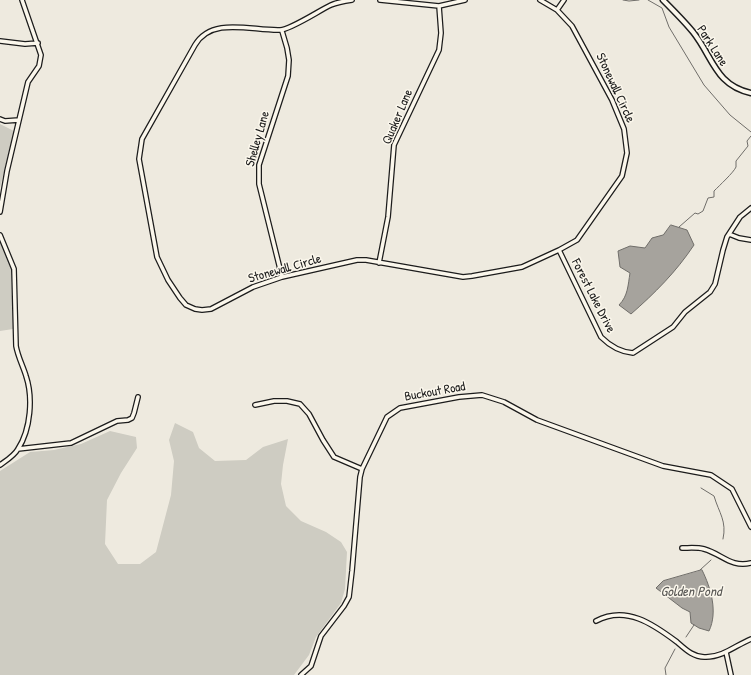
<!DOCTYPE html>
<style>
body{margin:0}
canvas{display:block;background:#eeeadf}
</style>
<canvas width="751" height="675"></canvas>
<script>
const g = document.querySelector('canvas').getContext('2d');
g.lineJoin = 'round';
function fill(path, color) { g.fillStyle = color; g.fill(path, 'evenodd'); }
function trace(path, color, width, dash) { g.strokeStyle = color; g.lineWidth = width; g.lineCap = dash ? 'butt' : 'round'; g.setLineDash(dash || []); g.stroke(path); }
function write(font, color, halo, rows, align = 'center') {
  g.font = font + ' "Patrick Hand",sans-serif'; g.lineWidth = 3; g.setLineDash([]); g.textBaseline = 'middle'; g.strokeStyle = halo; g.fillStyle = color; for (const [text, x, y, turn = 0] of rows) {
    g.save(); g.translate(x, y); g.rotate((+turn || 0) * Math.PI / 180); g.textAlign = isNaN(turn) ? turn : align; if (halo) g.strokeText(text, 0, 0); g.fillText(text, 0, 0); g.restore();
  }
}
const green = new Path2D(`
 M0 124 14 131 0 188Z
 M0 243 11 269 13 329 0 331Z
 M175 423 193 432 199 448 215 461 246 460 263 447 288 439 283 465 281 484 286 506 301 521 326 532 341 542 347 552 345 589 341 603 316 637 309 655 294 675H0V471L30 452 54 450 81 444 110 431 136 437 137 448 121 473 107 500 105 544 118 564H140L156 552 171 495 174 461 169 440Z`);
const water = new Path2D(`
 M671 225 687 230 694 245C676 272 655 293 631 314L619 305C628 296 628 285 630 273L620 267 618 251 630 246 645 248 652 238 663 235Z
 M702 570C711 588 718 612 709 631L699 628 691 623 690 612 682 608 656 588 663 581Z`);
const stream = new Path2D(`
 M623 0 629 1 639 0
 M648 0 662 8 669 27 704 85 730 115 751 132
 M679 227 695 213 698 214 703 211 708 198 714 197V191C719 186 734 172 736 167 736 165 736 163 736 161L748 146 747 141 751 136
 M701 488 714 496C719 513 727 521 723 539
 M700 570 711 560
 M686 637 694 625
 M666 675 665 668 675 649`);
const minor = new Path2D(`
 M352 0C345 1 338 2 331 5 320 10 290 30 280 30 252 31 212 16 195 45L142 139 139 159 157 257 168 280 180 298 186 305 195 309 202 310 211 309 253 287 282 277 357 260H366L463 277 472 276 522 267 559 250 577 240 622 176 627 153 624 129 612 100 572 26 557 10 540 0
 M380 0 439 6 465 0
 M557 10 564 0
 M282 31 287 48 289 60 288 76 259 165V184L282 277
 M0 41 25 44 38 43
 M0 119 5 121 19 120
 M0 212 7 171 28 82 39 66 41 55 22 0
 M729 234 739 238 751 240
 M0 235 14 269 16 346C18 357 23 366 26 376 33 397 31 429 18 449 14 456 7 460 0 465
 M559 250 601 337C610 346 620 352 633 353L673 327 685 312 710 292 715 284 723 250 727 237 740 217 751 208
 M379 263 388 217 394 145 439 50 441 33 439 6
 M255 405 274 401H287L300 404 309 414 323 440 334 457 362 469
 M18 449 71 443 117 421 128 420 132 418 134 413 138 397
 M682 548C689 548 697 547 704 549 722 554 731 568 751 563
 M596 621C626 605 653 624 677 642 685 649 694 658 706 657 723 657 736 645 751 639
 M726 652 731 675
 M301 675 311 666 321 636 344 606 349 597 352 571 360 477 362 469 387 417 400 408 459 397 482 395 504 402 537 420 663 466 711 475 732 489 751 527`);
const tertiary = new Path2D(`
 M663 0C673 10 684 21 693 32 713 57 715 85 751 93`);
const streetNames = [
 ["Park Lane",712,46,57],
 ["Stonewall Circle",615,88,65],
 ["Quaker Lane",398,117,-67],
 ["Shelley Lane",258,139,-74],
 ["Stonewall Circle",285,269,-16],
 ["Forest Lake Drive",593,296,63],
 ["Buckout Road",435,392,-10]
];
const waterNames = [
 ["Golden Pond",691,592]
];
fill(green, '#ceccc2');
fill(water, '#a6a39d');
trace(water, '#6f6d69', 1);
trace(stream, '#6f6d69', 1);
trace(minor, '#1c1c1c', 6);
trace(tertiary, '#1c1c1c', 7);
trace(minor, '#fbf7ec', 3.5);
trace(tertiary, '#fbf7ec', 4);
write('13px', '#1c1c1c', '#fbf7ec', streetNames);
write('italic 14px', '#5a5956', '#fbf7ec', waterNames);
</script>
